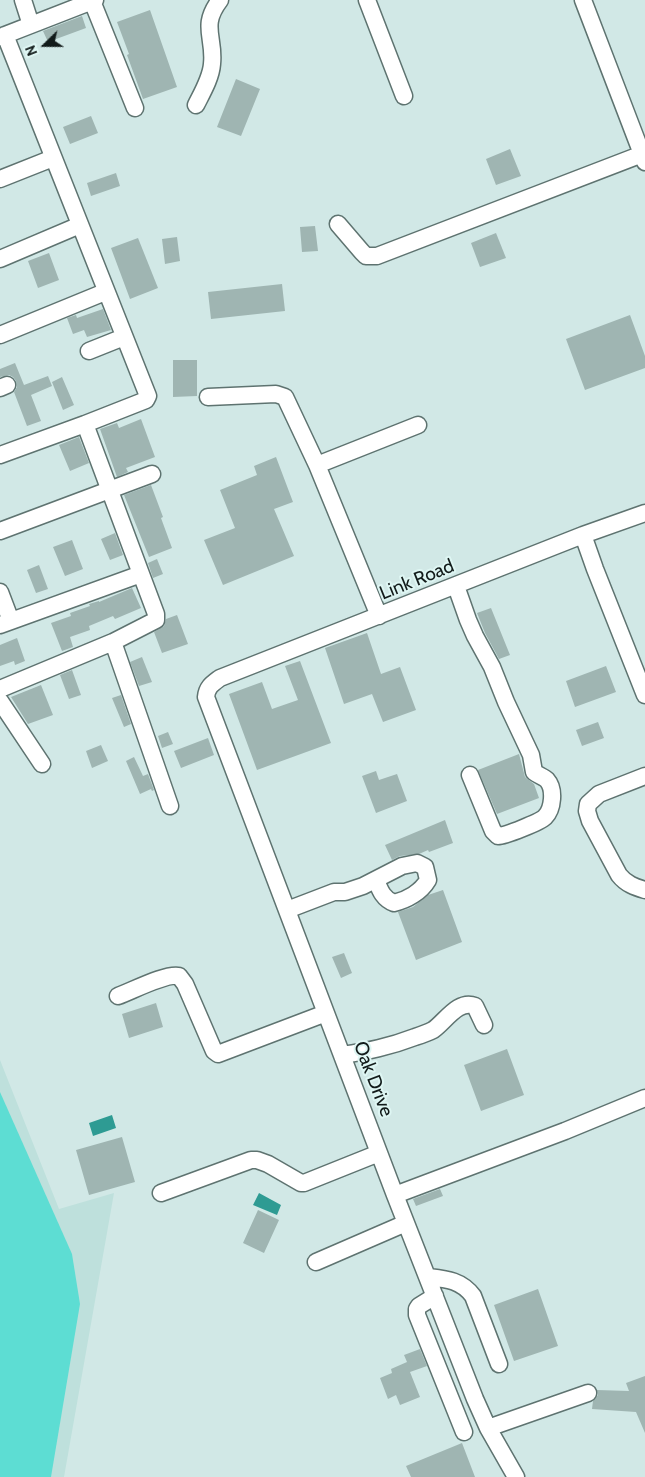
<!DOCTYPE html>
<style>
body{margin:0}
#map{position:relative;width:645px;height:1477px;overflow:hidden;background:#d1e8e6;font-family:Cabin,sans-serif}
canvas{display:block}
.north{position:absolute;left:20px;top:20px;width:50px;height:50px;-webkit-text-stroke:4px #def6f3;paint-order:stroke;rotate:248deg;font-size:14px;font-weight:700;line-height:20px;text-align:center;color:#121b1a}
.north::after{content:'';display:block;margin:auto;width:18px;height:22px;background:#121b1a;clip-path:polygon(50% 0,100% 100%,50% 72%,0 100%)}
</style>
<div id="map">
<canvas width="645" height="1477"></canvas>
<div class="north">N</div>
</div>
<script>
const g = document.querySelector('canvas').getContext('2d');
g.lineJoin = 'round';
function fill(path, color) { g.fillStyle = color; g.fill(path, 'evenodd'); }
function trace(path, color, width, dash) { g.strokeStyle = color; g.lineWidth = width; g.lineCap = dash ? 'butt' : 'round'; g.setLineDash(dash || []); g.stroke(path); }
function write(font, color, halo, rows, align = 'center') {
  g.font = font + ' Cabin,sans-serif'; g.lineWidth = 4; g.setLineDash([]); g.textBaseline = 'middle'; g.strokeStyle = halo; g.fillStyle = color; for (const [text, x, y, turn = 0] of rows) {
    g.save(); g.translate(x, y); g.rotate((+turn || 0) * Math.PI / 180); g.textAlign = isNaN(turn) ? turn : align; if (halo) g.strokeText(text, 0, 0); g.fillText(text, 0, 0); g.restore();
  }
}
const built = new Path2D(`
 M0 1060 59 1209 114 1193 64 1477H0Z`);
const green = new Path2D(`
 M0 1092 72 1254 80 1304 51 1477H0Z`);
const water = new Path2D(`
 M112 1115 116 1128 93 1136 89 1123Z
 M259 1193 281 1205 277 1215 253 1205Z`);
const building = new Path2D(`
 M150 10 177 87 143 99 127 55 129 54 117 22Z
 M82 16 86 28 48 42 43 31Z
 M236 79 260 89 241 136 217 127Z
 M91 116 98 133 70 144 63 127Z
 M510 149 521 176 496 185 486 159Z
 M116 173 120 186 91 196 87 183Z
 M315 226 318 251 302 252 300 227Z
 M496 233 506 258 480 267 471 243Z
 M177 237 180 261 165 264 162 239Z
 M138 238 158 288 130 299 111 248Z
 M49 253 59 280 38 288 28 261Z
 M282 284 285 311 211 319 208 292Z
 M103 309 111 330 87 337 84 330 73 334 67 318 76 315 77 318Z
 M630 315 645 356V368L585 390 566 339Z
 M173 360H197V396L173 397Z
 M15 363 24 385 48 376 52 386 31 395 41 421 27 426 14 392 17 387 16 381 13 377 9 375 0 377V369Z
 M62 377 74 405 63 410 52 382Z
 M141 419 155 457 126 468 128 472 117 477 100 429 117 423 119 428Z
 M79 437 89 463 70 471 59 445Z
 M276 457 293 502 274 509 294 556 223 585 204 540 235 528 220 490 257 475 254 466Z
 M151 485 163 517 161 518 172 548 149 557 124 495Z
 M115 533 123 555 110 560 101 539Z
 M72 540 83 569 65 576 53 547Z
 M157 559 163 574 153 578 148 563Z
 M39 565 48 589 36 593 27 570Z
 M132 588 141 608 115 619 113 616 89 626 90 630 70 637 73 647 62 651 51 623 71 616 70 613 90 606 89 604 99 601V602Z
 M491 608 510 655 499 659 485 633 477 613Z
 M177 615 188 644 162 653 154 632 164 626 166 619Z
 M367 633 381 674 400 667 416 710 383 722 372 694 344 704 325 648Z
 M17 638 25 661 15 665 14 661 0 666V645Z
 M142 657 152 682 139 686 130 662Z
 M300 661 331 743 257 770 229 694 262 682 272 709 298 700 285 666Z
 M606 666 616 692 575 707 566 681Z
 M72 670 81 695 69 699 60 675Z
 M41 685 53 715 28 724 11 697Z
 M121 695 131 724 124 727 112 698Z
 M598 722 604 738 582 746 576 730Z
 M168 732 173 744 162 748 158 736Z
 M208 738 214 755 181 768 174 751Z
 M101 745 108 761 92 768 86 751Z
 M519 754 525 777 534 784 539 798 497 814 478 770Z
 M134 757 143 776 148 774 154 790 152 791 151 789 140 794 126 761Z
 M376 771 379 780 397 774 407 801 376 813 362 776Z
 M445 820 453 843 429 852 428 850 419 854 400 856 392 860 385 845Z
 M443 890 462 942 416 960 398 912 413 907 428 895Z
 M344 953 352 973 341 978 332 957Z
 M156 1003 163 1027 129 1038 122 1014Z
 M507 1049 524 1095 481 1111 464 1065Z
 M122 1137 135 1182 89 1195 76 1150Z
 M440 1189 443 1196 416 1206 413 1199Z
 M258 1210 279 1220 264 1253 243 1243Z
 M538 1289 558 1346 514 1361 494 1305Z
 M420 1349 427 1366 410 1372 420 1397 400 1405 396 1395 388 1399 380 1378 392 1373 391 1369 407 1362 404 1355Z
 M645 1376V1433L636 1412 592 1409 593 1401 598 1395 597 1390 629 1391 626 1383Z
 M462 1443 475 1477H411L406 1466Z`);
const minor = new Path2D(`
 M23 0 31 25
 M367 0 404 96
 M583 0 645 162
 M92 1 135 108
 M0 37 95 0
 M196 105C202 93 211 78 212 64 215 37 200 26 220 0
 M0 179 53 158
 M338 224 362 252 366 256H377L645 153
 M0 259 80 225
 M0 335 105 292
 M89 351 124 337
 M0 388 7 385
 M208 397 276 394 285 397 317 465 379 616
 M0 455 85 424 146 400 148 396 5 35
 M317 465 418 425
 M0 531 152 474
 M583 535 595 569 645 695
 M456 586 468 620 475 636 492 667 506 702 531 755 534 772C538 775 544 777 547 780 555 789 553 809 545 817 540 822 505 836 498 836L493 831 470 775
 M0 592 11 621
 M0 625 141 574
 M113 642 170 806
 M0 689 113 642 156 620V614L85 424
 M0 701 42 764
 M645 776 599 794 588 804 587 811 590 821 619 875C626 884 635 887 645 890
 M287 910 334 892H345L363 886 402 866 417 863 425 867 428 880C421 892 407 900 394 903 383 899 380 890 376 880
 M118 996C132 991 166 973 179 976L185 984 214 1051 218 1054 326 1013
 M342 1055C368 1051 389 1047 415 1037 421 1035 427 1033 433 1030 445 1022 458 999 475 1006L484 1025
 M161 1193 251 1160H257L268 1164 301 1183H304L379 1153
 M395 1195 565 1131 645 1098
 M316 1262 406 1223
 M428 1277C446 1279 461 1280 473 1296L499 1364
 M435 1296 419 1306 417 1309V1315L464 1432
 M488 1428 588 1393
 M516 1477 488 1428 475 1399 395 1195 206 697C207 687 212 684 220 678L583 535 645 513`);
const streetNames = [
 ["Link Road",417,580,-22],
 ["Oak Drive",373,1079,69]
];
fill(built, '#bee0dc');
fill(green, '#5dddd3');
fill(water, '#2e9b93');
fill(building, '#9fb5b2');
trace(minor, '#5e7370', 19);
trace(minor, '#fff', 16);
write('19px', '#121b1a', '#def6f3', streetNames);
</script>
